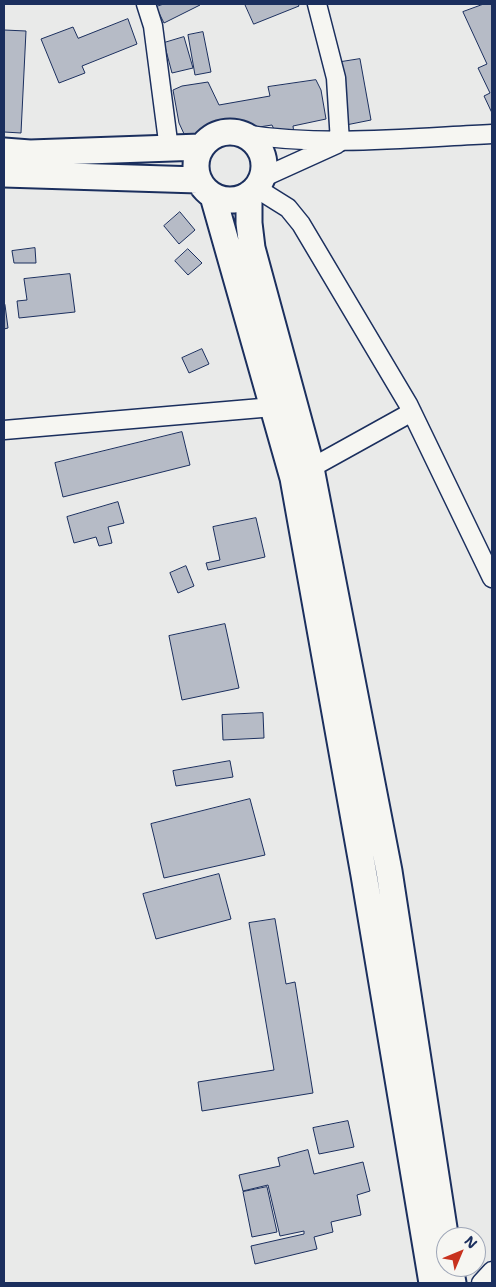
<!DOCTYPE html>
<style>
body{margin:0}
#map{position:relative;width:496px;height:1287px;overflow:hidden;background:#e9eae9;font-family:"Shantell Sans",sans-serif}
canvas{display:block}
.frame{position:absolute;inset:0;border:5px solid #1b2f5e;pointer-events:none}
.north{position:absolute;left:436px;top:1227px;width:50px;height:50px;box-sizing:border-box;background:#f6f6f2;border:1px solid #9ea6b7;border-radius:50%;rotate:45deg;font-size:14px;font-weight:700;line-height:20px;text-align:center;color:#1b2f5e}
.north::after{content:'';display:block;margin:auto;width:18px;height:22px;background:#c8321e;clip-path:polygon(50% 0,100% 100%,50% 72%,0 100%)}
</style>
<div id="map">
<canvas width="496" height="1287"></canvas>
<div class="frame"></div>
<div class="north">N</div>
</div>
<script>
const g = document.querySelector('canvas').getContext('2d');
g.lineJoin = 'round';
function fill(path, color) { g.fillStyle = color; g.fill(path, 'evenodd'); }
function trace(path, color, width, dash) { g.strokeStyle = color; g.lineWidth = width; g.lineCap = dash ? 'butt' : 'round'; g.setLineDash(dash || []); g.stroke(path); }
const building = new Path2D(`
 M164 4H200V5L164 23 156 7Z
 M245 4H298L299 6 254 24Z
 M484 4H492V113L484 96 490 93 478 68 487 64 463 12Z
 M128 19 137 44 82 66 85 73 59 83 41 39 73 27 78 38Z
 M4 30 26 31 21 133 4 132Z
 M203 32 211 72 195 75 188 35Z
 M184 37 193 68 172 73 164 43Z
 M360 59 371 120 346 125 335 63Z
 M316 80 321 90 326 119 293 126 294 134 277 136 272 125 195 137 203 133 185 136 179 123 173 90 182 86 208 82 219 105 270 96 268 87Z
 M180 212 195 230 179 244 164 226Z
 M35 248 36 263H14L12 251Z
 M188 249 202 263 188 275 175 261Z
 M70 274 75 312 19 318 17 301 27 300 24 279Z
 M5 305 8 328 4 329V306Z
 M202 349 209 364 189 373 182 358Z
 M182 432 190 465 63 497 55 463Z
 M118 502 124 523 108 527 112 543 99 546 96 537 74 543 67 517Z
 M256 518 265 557 208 570 206 563 220 560 213 527Z
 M186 566 194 586 178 593 170 573Z
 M225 624 239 688 182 700 169 636Z
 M263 713 264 738 223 740 222 715Z
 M230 761 233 777 176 786 173 771Z
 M250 799 265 855 164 878 151 824Z
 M219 874 231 919 156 939 143 894Z
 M275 919 286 984 295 982 313 1093 202 1111 198 1082 274 1070 249 923Z
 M348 1121 354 1147 319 1154 313 1128Z
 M308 1150 314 1174 363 1162 370 1191 357 1195 361 1215 331 1222 333 1232 314 1237 317 1249 255 1264 251 1246 304 1234V1231L280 1236 268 1185 243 1191 239 1175 280 1166 278 1158Z
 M267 1187 277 1232 252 1237 243 1192Z`);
const minor = new Path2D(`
 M146 4 153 26 169 149
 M317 4 336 78 340 142
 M242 134C325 147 409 138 492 134
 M262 178 337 144
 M256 188 288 208 301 224 408 404 492 578
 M4 430 273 407
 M302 473 412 412
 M481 1283 492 1271`);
const secondary = new Path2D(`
 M196 166a34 34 0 1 1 68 0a34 34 0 1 1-68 0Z
 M4 151 30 153 201 147
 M4 174 198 180
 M249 194V223L252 248 309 458 389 871 446 1241
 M213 196 293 478 364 875 432 1283
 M450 1267 453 1283`);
fill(building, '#b6bbc6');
trace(building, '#1b2f5e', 1);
trace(minor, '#1b2f5e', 21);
trace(secondary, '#1b2f5e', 29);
trace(minor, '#f6f6f2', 18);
trace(secondary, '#f6f6f2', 25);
</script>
